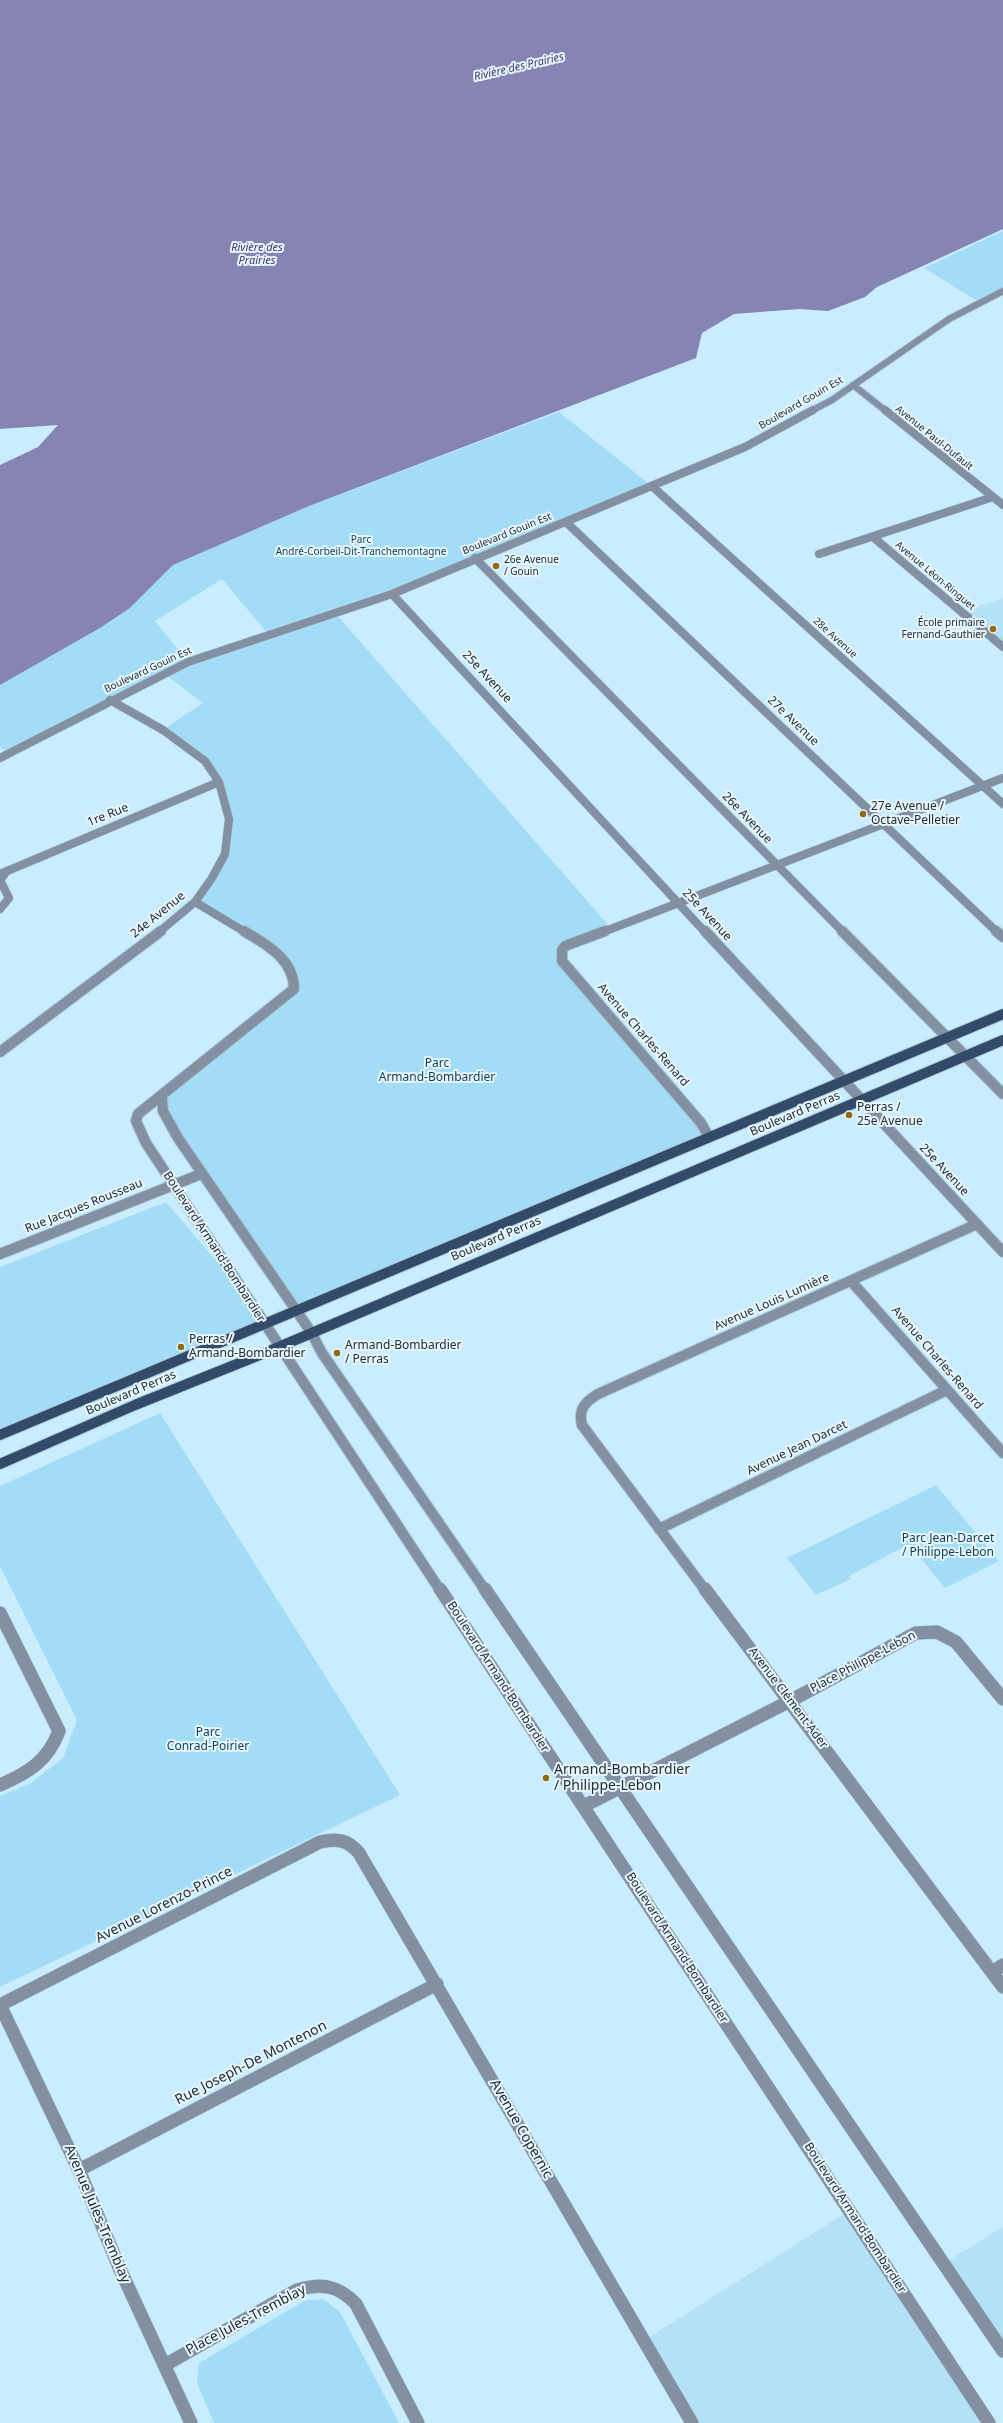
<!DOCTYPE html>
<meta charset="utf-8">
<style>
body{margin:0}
canvas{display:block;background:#c9edfe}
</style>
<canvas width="1003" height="2423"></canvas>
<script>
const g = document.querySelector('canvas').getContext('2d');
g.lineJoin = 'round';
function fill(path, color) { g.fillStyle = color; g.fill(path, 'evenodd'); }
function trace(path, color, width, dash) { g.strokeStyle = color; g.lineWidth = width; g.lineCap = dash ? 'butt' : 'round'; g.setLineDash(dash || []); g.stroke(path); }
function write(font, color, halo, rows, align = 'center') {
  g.font = font + ' "Noto Sans",sans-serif'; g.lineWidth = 4; g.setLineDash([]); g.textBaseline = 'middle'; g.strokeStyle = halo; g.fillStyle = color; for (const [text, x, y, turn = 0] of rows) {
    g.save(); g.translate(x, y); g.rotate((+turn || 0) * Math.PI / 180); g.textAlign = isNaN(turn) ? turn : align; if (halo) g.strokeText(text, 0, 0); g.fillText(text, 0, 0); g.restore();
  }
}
const built = new Path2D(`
 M1003 598V647L962 612Z
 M850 2210 989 2423H692L643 2341Z
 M1003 2227V2343L947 2261Z`);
const green = new Path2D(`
 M1003 231V291L979 302 924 268Z
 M559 412 653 487 336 614 611 928 572 942 562 956 709 1137 296 1311 178 1138 162 1097 294 989 283 960 195 902 219 866 229 819 219 783 205 761 163 730 203 703 167 676 7 754 0 746V685L100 628 130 608 173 565 309 506ZM222 579 269 635 188 662 155 621Z
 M166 1202 252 1303 265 1325 0 1435V1267Z
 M160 1413 400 1795 0 1987V1796L31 1783 63 1758 77 1720 0 1566V1486Z
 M936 1485 999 1561 945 1588 909 1544 849 1576 851 1579 816 1595 787 1558Z
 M323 2299 340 2312 399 2423H214L197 2383 199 2363 304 2301Z`);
const water = new Path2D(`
 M0 0H1003V229L877 287 865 297 828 311 799 309 734 314 702 333 696 358 309 506 173 565 130 608 100 628 0 685V465L38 447 58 425 0 429Z`);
const minorFar3 = new Path2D(`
 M853 385 886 411
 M811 411 832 400 949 319 1003 291`);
const minorFar2 = new Path2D(`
 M885 410 1003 505
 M653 487 1003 804
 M566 522 997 932
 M873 537 1003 647
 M819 554 993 497
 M475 558 843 932
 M392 594 705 932
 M110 700 163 730 205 761 219 782 229 819 225 854 212 878 195 902 159 932
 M0 758 188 662 392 594 745 447 813 410
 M0 874 219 782
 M195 902 245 932
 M0 909 9 898 0 880 7 871
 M603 932 1003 778`);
const minorFar1 = new Path2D(`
 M244 931C266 944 294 959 294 989L138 1114 136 1121 146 1143 440 1590
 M605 931 565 946 562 950V961L701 1123 709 1137
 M705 931 1003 1252
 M842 931 1003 1094
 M996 931 1003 937
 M0 1052 161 931
 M162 1097 163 1111 178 1138 311 1332 322 1353 485 1590
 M0 1254 201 1174
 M851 1281 1003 1453
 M659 1529 947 1390
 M705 1590 582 1425C578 1409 585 1402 598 1394L977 1224`);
const minor = new Path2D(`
 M440 1589 989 2423
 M485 1589 1003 2351
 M705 1589 1003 1987
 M0 1613 59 1731C48 1761 28 1773 0 1785
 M584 1806 790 1701 916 1633 937 1632 956 1642 1003 1699
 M992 1972 1003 1965
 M0 2005 320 1842C337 1838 348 1840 359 1853L692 2423
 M0 2005 79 2170 119 2267 191 2423
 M79 2170 437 1984
 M165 2365 297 2290C322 2283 338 2285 356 2304L418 2423`);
const major = new Path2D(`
 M0 1435 1003 1014
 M0 1464 135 1405 267 1352 1003 1040`);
const markers = [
 [496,566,4,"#8f6a0e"],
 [993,629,4,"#8f6a0e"],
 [863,814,4,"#8f6a0e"],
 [849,1115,4,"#8f6a0e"],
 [181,1347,4,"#8f6a0e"],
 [337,1353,4,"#8f6a0e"],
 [546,1778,4,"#8f6a0e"]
];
const farStreetnames = [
 ["Boulevard Gouin Est",801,403,-30],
 ["Avenue Paul-Dufault",934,438,39],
 ["Boulevard Gouin Est",507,534,-22],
 ["Avenue Léon-Ringuet",935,576,40],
 ["28e Avenue",835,638,42],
 ["Boulevard Gouin Est",148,670,-25]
];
const farParknames = [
 ["Parc",361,540],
 ["André-Corbeil-Dit-Tranchemontagne",361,552]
];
const farPoinames = [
 ["26e Avenue",504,560],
 ["/ Gouin",504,572],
 ["École primaire",985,623,"right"],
 ["Fernand-Gauthier",985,635,"right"]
];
const farWaternames = [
 ["Rivière des Prairies",519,67,-13],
 ["Rivière des",257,248],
 ["Prairies",257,261]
];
const streetNames = [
 ["25e Avenue",487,677,47],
 ["27e Avenue",793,721,44],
 ["1re Rue",108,815,-22],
 ["26e Avenue",747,818,46],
 ["24e Avenue",158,915,-39],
 ["25e Avenue",707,915,47],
 ["Avenue Charles-Renard",643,1035,49],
 ["Boulevard Perras",795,1114,-23],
 ["25e Avenue",944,1170,47],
 ["Rue Jacques Rousseau",84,1206,-22],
 ["Boulevard Perras",496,1239,-23],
 ["Boulevard Armand-Bombardier",214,1247,57],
 ["Avenue Louis Lumière",772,1302,-24],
 ["Avenue Charles-Renard",937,1358,49],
 ["Boulevard Perras",131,1393,-23],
 ["Avenue Jean Darcet",797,1448,-26],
 ["Place Philippe-Lebon",863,1662,-28],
 ["Boulevard Armand-Bombardier",498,1677,57],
 ["Avenue Clément-Ader",788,1698,53],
 ["Boulevard Armand-Bombardier",677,1948,57],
 ["Boulevard Armand-Bombardier",855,2218,57]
];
const poiNames = [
 ["27e Avenue /",871,807],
 ["Octave-Pelletier",871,821],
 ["Perras /",857,1108],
 ["25e Avenue",857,1122],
 ["Perras /",189,1340],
 ["Armand-Bombardier",189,1354],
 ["Armand-Bombardier",345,1346],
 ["/ Perras",345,1360]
];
const parkNames = [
 ["Parc",437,1064],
 ["Armand-Bombardier",437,1078],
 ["Parc Jean-Darcet",948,1539],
 ["/ Philippe-Lebon",948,1553],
 ["Parc",208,1733],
 ["Conrad-Poirier",208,1747]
];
const nearPoinames = [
 ["Armand-Bombardier",554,1770],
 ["/ Philippe-Lebon",554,1786]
];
const nearStreetnames = [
 ["Avenue Lorenzo-Prince",164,1905,-27],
 ["Rue Joseph-De Montenon",251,2063,-27],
 ["Avenue Copernic",521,2129,60],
 ["Avenue Jules-Tremblay",97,2214,67],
 ["Place Jules-Tremblay",246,2320,-28]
];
fill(built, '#b5e1f6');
fill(green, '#a3dcf6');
fill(water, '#8584b3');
trace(minorFar3, '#a7c7d6', 8);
trace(minorFar2, '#a7c7d6', 9);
trace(minorFar1, '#a7c7d6', 12);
trace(minor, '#a7c7d6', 14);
trace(major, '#a7c7d6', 12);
trace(minorFar3, '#8390a2', 6);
trace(minorFar2, '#8390a2', 8);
trace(minorFar1, '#8390a2', 10);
trace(minor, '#8390a2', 13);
trace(major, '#334a68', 10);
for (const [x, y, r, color] of markers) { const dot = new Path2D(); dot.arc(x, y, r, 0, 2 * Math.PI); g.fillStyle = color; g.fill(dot); trace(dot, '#e8f6fd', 1.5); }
write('10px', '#202e34', '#e8f6fd', farStreetnames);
write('10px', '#0c3f51', '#e8f6fd', farParknames);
write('10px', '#202e34', '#e8f6fd', farPoinames, 'left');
write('italic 11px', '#3a3470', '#e8f6fd', farWaternames);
write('12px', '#202e34', '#e8f6fd', streetNames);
write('12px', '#202e34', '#e8f6fd', poiNames, 'left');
write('12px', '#0c3f51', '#e8f6fd', parkNames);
write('14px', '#202e34', '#e8f6fd', nearPoinames, 'left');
write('14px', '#202e34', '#e8f6fd', nearStreetnames);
</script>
